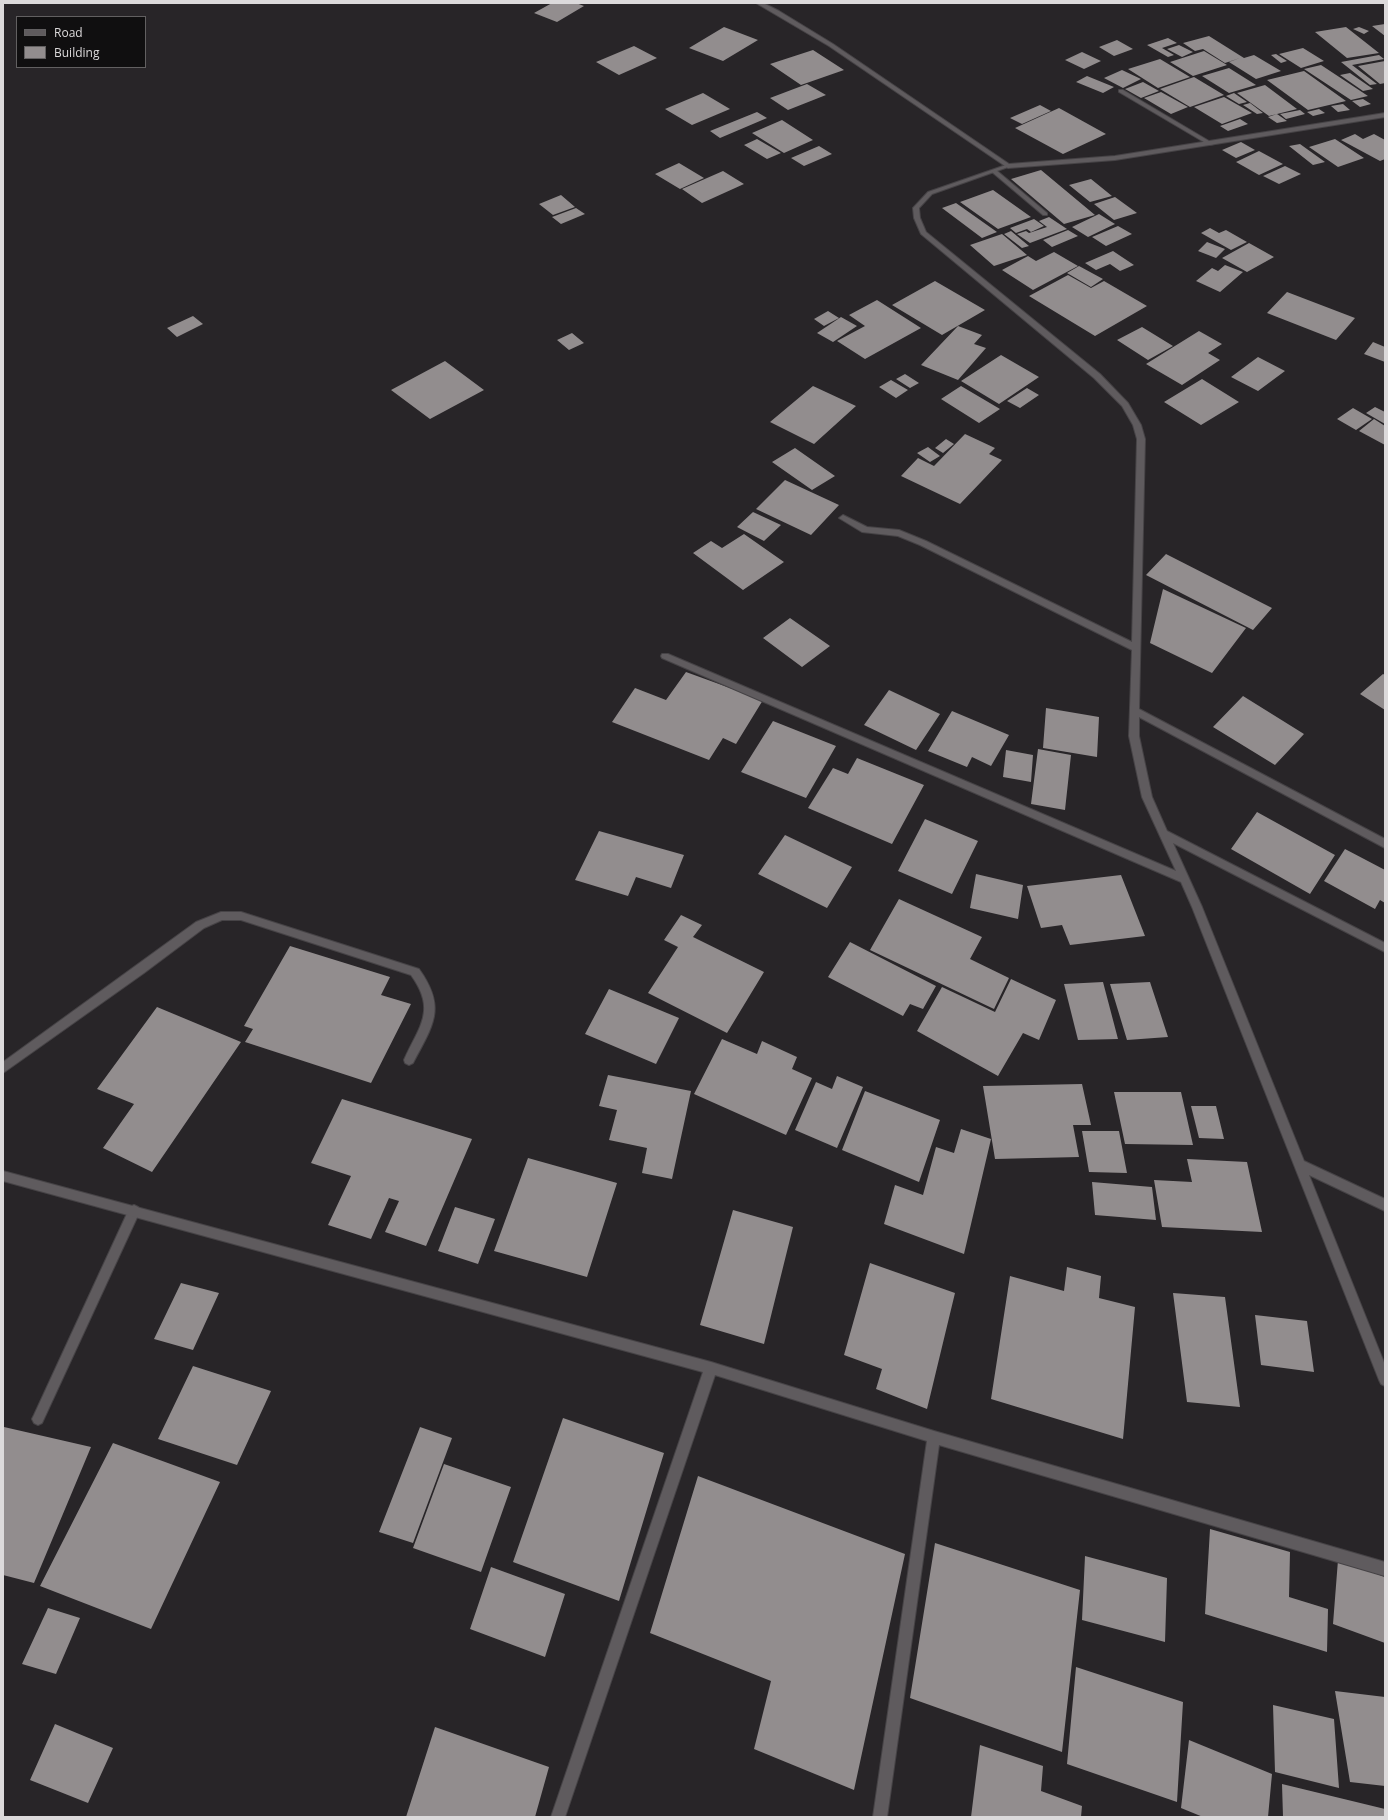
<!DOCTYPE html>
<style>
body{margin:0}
#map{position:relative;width:1388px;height:1820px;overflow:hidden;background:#282528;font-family:"Open Sans",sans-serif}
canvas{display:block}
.frame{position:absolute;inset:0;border:4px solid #dcdadb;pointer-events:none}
.legend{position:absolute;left:16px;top:16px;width:130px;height:52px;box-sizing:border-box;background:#100f10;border:1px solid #626061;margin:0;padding:5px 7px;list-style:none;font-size:12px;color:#dcdadb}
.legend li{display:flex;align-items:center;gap:8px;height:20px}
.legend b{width:20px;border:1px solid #626061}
</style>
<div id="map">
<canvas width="1388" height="1820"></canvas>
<div class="frame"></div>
<ul class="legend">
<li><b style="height:5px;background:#5f5b5e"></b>Road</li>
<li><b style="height:11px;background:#928d8e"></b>Building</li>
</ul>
</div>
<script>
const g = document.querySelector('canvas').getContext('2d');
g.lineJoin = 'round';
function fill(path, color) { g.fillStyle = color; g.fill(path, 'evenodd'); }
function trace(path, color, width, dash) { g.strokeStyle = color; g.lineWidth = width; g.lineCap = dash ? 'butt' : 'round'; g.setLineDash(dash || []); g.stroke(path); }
const building = new Path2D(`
 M552 3H576L584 6 557 22 534 13Z
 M1385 24V36L1372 26Z
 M724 27 758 40 723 61 689 48Z
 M1346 27 1379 53 1347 58 1315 32Z
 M1359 27 1369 31 1364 34 1353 29Z
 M1209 36 1244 58 1254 55 1281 71 1256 79 1229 62 1240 58 1225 63 1203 49 1195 51 1183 43Z
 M1168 38 1177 43 1162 48 1174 55 1168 57 1147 45Z
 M1117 40 1133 49 1114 56 1099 47Z
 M1179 45 1193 52 1182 57 1167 49Z
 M634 46 657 58 619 75 596 62Z
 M1303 48 1324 61 1301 68 1279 54Z
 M813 50 844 70 801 85 770 64Z
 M1204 51 1227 65 1193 76 1170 62Z
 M1082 52 1101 61 1084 69 1065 60Z
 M1276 54 1287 61 1281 63 1271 55Z
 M1379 55 1384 59 1352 65 1377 84 1370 85 1341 62Z
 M1160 59 1190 77 1158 88 1128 69Z
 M1385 61V83L1380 84 1358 66Z
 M1321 65 1368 96 1351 100 1304 69Z
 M1229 68 1256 85 1229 93 1202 76Z
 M1122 70 1141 79 1123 88 1104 78Z
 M1304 71 1346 101 1308 110 1267 80Z
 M1350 73 1373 89 1363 91 1340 75Z
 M1087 76 1114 87 1103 93 1076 82Z
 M1194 77 1224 95 1190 107 1160 89Z
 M1143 82 1159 91 1141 98 1125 89Z
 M807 84 826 95 788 110 770 98Z
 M1265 85 1297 109 1269 116 1237 93Z
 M1161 92 1188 107 1171 114 1144 98Z
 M703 93 730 109 692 125 665 109Z
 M1234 93 1247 102 1239 104 1226 96Z
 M1224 97 1252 113 1222 124 1194 107Z
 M1363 99 1371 104 1360 107 1352 101Z
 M1250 103 1263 113 1257 114 1243 105Z
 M1343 104 1350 110 1338 112 1331 106Z
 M1040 105 1051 111 1022 124 1010 118Z
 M1059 108 1106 134 1063 154 1015 128Z
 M1319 109 1325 113 1313 116 1307 112Z
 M1300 110 1305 114 1286 119 1280 114Z
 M757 112 767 118 720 138 710 131Z
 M1277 114 1287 121 1277 123 1268 117Z
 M1240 119 1248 124 1228 131 1220 126Z
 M782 120 813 140 784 153 752 133Z
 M1355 134 1363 139 1374 134 1385 140V159L1380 161 1341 140Z
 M757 139 781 153 767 159 744 145Z
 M1335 139 1364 158 1338 167 1309 147Z
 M1241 142 1255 150 1236 158 1222 150Z
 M1300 144 1325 162 1313 165 1289 146Z
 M819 146 832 154 804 166 791 158Z
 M1259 151 1283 164 1259 175 1236 162Z
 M679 163 704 178 680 189 655 174Z
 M1285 166 1301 174 1279 184 1263 176Z
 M1041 170 1095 215 1064 224 1011 179Z
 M723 171 744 184 702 203 682 189Z
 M1091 179 1112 196 1090 202 1069 185Z
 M993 190 1031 217 998 229 960 202Z
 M561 195 575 207 553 215 539 204Z
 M1115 197 1137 213 1114 220 1094 204Z
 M956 203 997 232 982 238 942 208Z
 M576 208 585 214 561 224 552 217Z
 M1099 214 1115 224 1088 237 1072 227Z
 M1049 217 1067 229 1030 243 1017 234 1026 231 1029 233 1047 227 1039 221Z
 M1034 219 1044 226 1031 232 1027 229 1016 233 1010 228Z
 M1118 226 1132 234 1106 246 1092 237Z
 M1210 228 1219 233 1226 230 1247 242 1231 250 1201 233Z
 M1068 230 1078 236 1052 247 1043 240Z
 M1011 231 1029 246 1022 248 1004 234Z
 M1002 234 1027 255 994 266 970 245Z
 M1207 242 1225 249 1216 258 1198 251Z
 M1249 243 1274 257 1247 272 1222 258Z
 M1113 251 1134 265 1120 271 1110 264 1096 270 1085 263Z
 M1054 252 1078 266 1033 290 1002 270 1028 256 1036 261Z
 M1225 265 1243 272 1220 292 1196 281 1212 268 1218 271Z
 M1079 266 1103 279 1091 287 1067 273Z
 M1068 275 1091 288 1104 281 1147 306 1095 336 1029 296Z
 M935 281 985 310 942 335 892 305Z
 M1287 292 1355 318 1336 340 1267 313Z
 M877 300 921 328 865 359 837 341 865 326 849 315Z
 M828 311 839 318 824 326 814 319Z
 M193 316 203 324 177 337 167 328Z
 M841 317 857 326 833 342 817 333Z
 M958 326 982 335 974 344 986 348 958 380 921 365Z
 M1142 327 1173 346 1148 360 1117 340Z
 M1199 331 1222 344 1208 353 1220 360 1182 385 1146 364Z
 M572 333 584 343 569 350 557 340Z
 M1373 342 1385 347V362L1364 354Z
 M1001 355 1039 377 999 404 961 381Z
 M1258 357 1285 371 1258 391 1231 377Z
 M445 361 484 390 430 419 391 390Z
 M905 374 919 383 910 388 896 379Z
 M1202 379 1239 402 1201 425 1164 402Z
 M891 380 908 390 896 398 879 387Z
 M813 386 856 406 814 444 770 422Z
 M961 386 1000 409 979 423 941 399Z
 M1027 388 1039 395 1020 408 1007 401Z
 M1375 407 1385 412V424L1366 413Z
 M1353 408 1372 419 1356 430 1337 419Z
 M1374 419 1385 426V445L1359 431Z
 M965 434 995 448 989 454 1002 460 960 504 901 476 918 458 934 466Z
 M946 439 954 444 943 453 935 448Z
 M928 447 940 456 930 462 917 453Z
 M795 448 835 476 812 490 772 462Z
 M785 480 839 505 811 535 756 509Z
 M753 512 781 525 764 541 737 527Z
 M744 534 784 562 743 590 693 553 711 541 722 548Z
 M1166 554 1272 608 1253 630 1146 575Z
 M1163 589 1246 628 1212 673 1150 643Z
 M790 618 830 646 802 667 763 638Z
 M686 672 763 700 736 744 723 738 709 760 612 722 635 688 666 700Z
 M1383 674 1385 675V710L1360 694Z
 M889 690 940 714 916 750 864 725Z
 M1243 696 1304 734 1275 765 1213 727Z
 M1046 708 1099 717 1097 757 1043 748Z
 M952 711 1009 735 991 766 972 757 967 767 928 751Z
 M773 721 836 746 806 798 741 772Z
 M1038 749 1071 755 1065 810 1031 804Z
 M1006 750 1033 755 1031 782 1003 777Z
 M857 758 924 785 892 844 808 808 833 768 848 774Z
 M1257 812 1335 855 1310 894 1231 849Z
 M925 819 978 841 952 894 898 871Z
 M599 831 684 855 671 888 636 877 628 896 575 880Z
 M785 835 852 867 827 908 758 874Z
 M1345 849 1385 870V903L1380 900 1375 909 1324 881Z
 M976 874 1023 885 1018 919 970 908Z
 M1121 875 1145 936 1070 945 1062 925 1041 928 1027 886Z
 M899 899 982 937 970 959 1009 978 994 1009 870 950Z
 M681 915 702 925 693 937 764 972 727 1033 648 993 678 947 664 940Z
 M850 942 936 986 923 1009 910 1004 903 1016 828 977Z
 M290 946 390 977 381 995 411 1004 371 1083 245 1042 253 1029 244 1026Z
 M1011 979 1056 1000 1039 1040 1023 1033 998 1076 917 1031 942 987 995 1012Z
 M1103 982 1118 1039 1078 1040 1064 984Z
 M1150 982 1168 1037 1127 1040 1110 984Z
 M609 989 679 1018 656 1064 585 1034Z
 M157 1007 241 1042 152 1172 103 1148 134 1104 97 1089Z
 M722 1039 757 1054 762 1041 797 1057 792 1069 812 1078 786 1135 694 1094Z
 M608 1075 691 1091 672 1179 642 1173 647 1148 609 1140 617 1110 599 1106Z
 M837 1076 863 1087 837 1148 795 1130 816 1082 832 1089Z
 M1082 1084 1091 1125H1073L1079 1157 995 1159 983 1086Z
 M865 1091 940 1120 919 1182 842 1150Z
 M1114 1092H1181L1193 1145 1125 1144Z
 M342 1099 472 1139 426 1246 385 1232 399 1201 389 1198 371 1239 328 1225 351 1176 311 1163Z
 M1191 1106H1216L1224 1139 1199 1138Z
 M961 1129 991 1139 964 1254 884 1224 895 1185 923 1195 936 1147 954 1153Z
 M1082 1131H1119L1127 1173 1089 1172Z
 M528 1158 617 1183 587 1277 494 1251Z
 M1187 1159 1247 1162 1262 1232 1162 1227 1154 1180 1192 1182Z
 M1092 1182 1152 1187 1156 1220 1095 1215Z
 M455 1207 495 1219 478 1264 438 1251Z
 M733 1210 793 1227 764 1344 700 1325Z
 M870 1263 955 1293 927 1409 876 1389 882 1369 844 1355Z
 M1067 1267 1101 1276 1099 1298 1135 1307 1123 1439 991 1399 1010 1276 1064 1291Z
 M181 1283 219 1293 193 1350 154 1339Z
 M1173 1293 1225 1297 1240 1407 1187 1402Z
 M1255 1315 1307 1321 1314 1372 1261 1365Z
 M193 1366 271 1391 237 1465 158 1439Z
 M563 1418 664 1453 619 1601 513 1562Z
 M4 1427 91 1447 34 1583 3 1575V1430Z
 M420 1427 452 1438 413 1543 379 1532Z
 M113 1443 220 1482 151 1629 40 1586Z
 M444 1464 511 1487 481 1572 413 1548Z
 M698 1476 905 1554 854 1790 754 1749 771 1681 650 1633Z
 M1210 1529 1290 1552 1289 1597 1328 1609 1327 1652 1205 1614Z
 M935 1543 1080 1590 1062 1752 910 1698Z
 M1085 1556 1167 1578 1165 1642 1082 1620Z
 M1338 1560 1385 1577V1643L1333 1624Z
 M491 1567 565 1594 545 1657 470 1629Z
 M48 1608 80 1618 56 1674 22 1664Z
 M1076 1667 1183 1702 1177 1802 1067 1764Z
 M1335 1691 1385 1697V1786L1350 1782Z
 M1273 1705 1334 1719 1339 1788 1275 1772Z
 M55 1724 113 1748 88 1803 30 1780Z
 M435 1727 549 1767 535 1817H406Z
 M1189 1740 1272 1774 1268 1817H1203L1181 1808Z
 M980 1745 1043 1766 1041 1791 1082 1806 1081 1817H971Z
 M1282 1784 1385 1809V1817H1283Z`);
const service = new Path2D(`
 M1119 90H1123L1214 144 1209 145 1119 92Z
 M992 170H996L1047 213V215H1043L992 172Z
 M221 912H241L419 969C447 1008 433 1025 413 1063L409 1065 405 1063 404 1060C419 1026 437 1011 411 975L241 920H222L204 928 144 973 3 1073V1062L196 922Z
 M134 1205 138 1207 140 1211 42 1423 38 1425 34 1423 32 1419 34 1415 130 1207Z`);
const minor = new Path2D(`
 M1006 165 1011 166 932 194 919 208 920 218 926 232 1100 374 1128 403 1141 425 1145 439 1139 709 1385 839V848L1139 717V736L1152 797 1167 831 1385 943V952L1173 843 1202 907 1304 1161 1385 1199V1211L1309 1175 1385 1365V1386L1381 1384 1379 1380 1192 907 1181 882 662 658 661 656 662 654H668L1176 871 1142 797 1129 736 1132 650 920 545 898 536 862 532 839 518 843 515 867 527 899 530 926 541 1132 642 1137 439 1133 425 1122 406 1094 378 921 234 914 218 913 208 928 192Z
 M3 1171 711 1362 934 1431 1385 1562V1576L939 1445 887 1817H873L927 1441 715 1375 565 1817H551L703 1372 3 1181Z`);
const tertiary = new Path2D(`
 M756 3H763L779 11 833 44 1009 164 1115 156 1385 113V117L1115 160 1008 168 829 46Z`);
fill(building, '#928d8e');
trace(service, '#464346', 2);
trace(minor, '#464346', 2);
trace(tertiary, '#464346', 2);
fill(service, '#5f5b5e');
fill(minor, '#5f5b5e');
fill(tertiary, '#5f5b5e');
</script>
